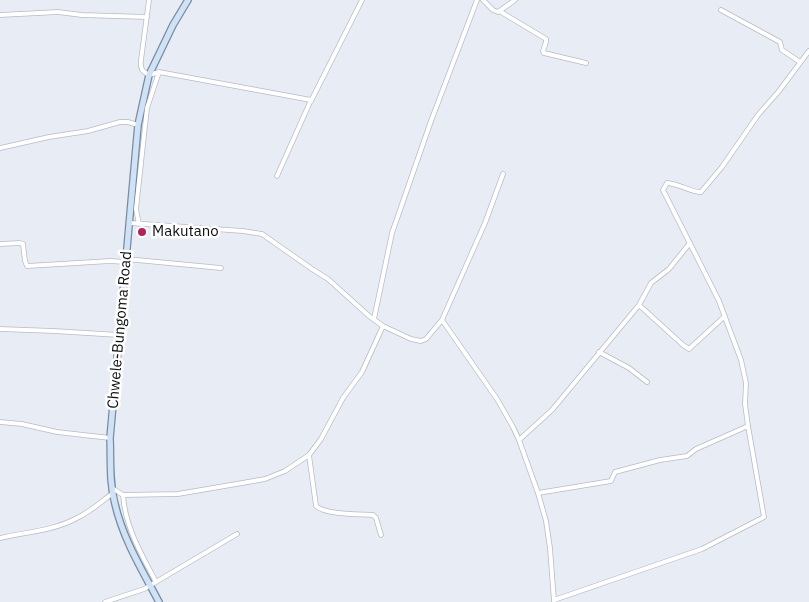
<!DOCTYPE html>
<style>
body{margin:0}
canvas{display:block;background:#e8ecf5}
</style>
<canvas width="809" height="602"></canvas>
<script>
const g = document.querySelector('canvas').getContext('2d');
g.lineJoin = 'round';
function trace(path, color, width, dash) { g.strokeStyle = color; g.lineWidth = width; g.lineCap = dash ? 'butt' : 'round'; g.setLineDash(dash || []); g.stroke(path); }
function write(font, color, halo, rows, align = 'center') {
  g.font = font + ' "IBM Plex Sans",sans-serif'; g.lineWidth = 5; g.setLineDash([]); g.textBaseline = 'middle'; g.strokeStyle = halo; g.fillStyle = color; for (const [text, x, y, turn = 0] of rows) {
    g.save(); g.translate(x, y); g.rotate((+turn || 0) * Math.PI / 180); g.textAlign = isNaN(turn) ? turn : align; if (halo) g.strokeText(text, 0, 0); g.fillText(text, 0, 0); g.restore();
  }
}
const street = new Path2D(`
 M149 0 141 60C140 69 142 71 149 75L159 72 311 100 277 176
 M483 0 493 10 498 12 515 0
 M721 10 780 42 782 50 800 62
 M501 12 546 39V42L543 51 544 53 586 63
 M0 15 58 12 82 15 147 17
 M311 101 362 0
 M0 148 49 137 88 131 120 122H128L138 125
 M130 223 243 231 262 234 312 269 328 279 369 316 383 326 411 339 421 341 426 339 442 320 497 399 513 427 519 440 538 493 546 521 550 548 554 601
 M139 224 136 209 147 108 159 72
 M0 244 20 243 23 244 25 261 27 266 110 261 126 262
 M126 259 221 268
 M639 305 683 345 689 349 725 316
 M374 319 392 233 431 121 477 0
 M442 320 485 223 503 174
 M0 329 54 331 119 335
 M599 352 629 368 647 382
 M0 422 22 424 57 432 110 438
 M519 440 552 410 639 305 651 283 669 269 690 243
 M309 455 316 506C326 515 359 514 373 515L376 518 381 535
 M112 488 123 495 178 494 248 482 265 479 285 471 309 455 321 439 343 398 362 372 383 326
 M538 493 611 481 615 472 660 460 687 456 696 449 748 426
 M123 495C125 527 142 555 156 582
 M0 538C26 532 53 531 77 518 90 512 101 502 113 493
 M554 600 702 549 764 517 748 426 745 404 746 383 741 360 719 301 663 190 667 183C680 184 693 193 701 192L722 167 758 115 779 91 809 51
 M105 602 144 589 237 534`);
const primary = new Path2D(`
 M159 602C142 570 123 539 115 504 109 482 111 460 110 438L138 125 149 75 173 25 188 0`);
const markers = [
 [142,232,5,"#b1235a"]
];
const poiNames = [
 ["Makutano",152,232]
];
const streetNames = [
 ["Chwele-Bungoma Road",120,330,-85]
];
trace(street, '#b8bbc4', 5.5);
trace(primary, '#788ba1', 8);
trace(street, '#fff', 4);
trace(primary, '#d0e2f5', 5.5);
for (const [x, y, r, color] of markers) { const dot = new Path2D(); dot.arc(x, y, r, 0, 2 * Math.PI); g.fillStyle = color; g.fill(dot); trace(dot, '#fff', 2); }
write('15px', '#0d0e11', '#fff', poiNames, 'left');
write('15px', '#0d0e11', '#fff', streetNames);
</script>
